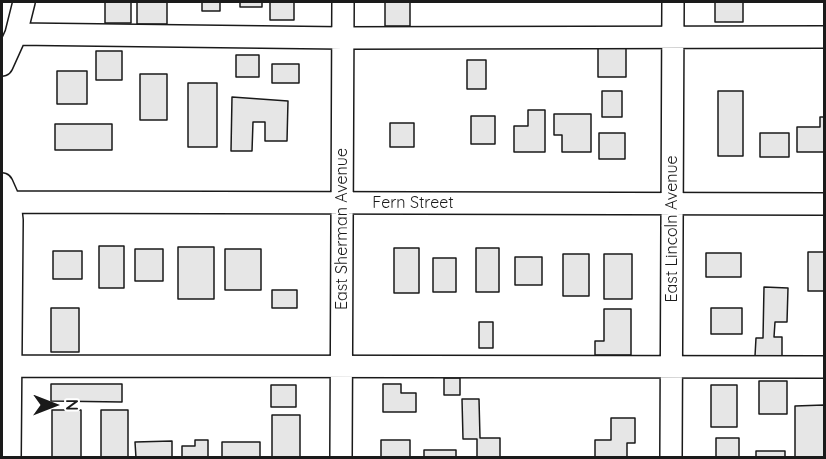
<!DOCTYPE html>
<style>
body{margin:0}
#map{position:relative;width:826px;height:459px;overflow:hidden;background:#fff;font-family:Quicksand,sans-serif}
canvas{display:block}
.frame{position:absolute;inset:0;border:3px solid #1a1a1a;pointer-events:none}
.north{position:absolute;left:24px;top:375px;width:60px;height:60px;-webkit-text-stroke:4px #fff;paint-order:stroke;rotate:90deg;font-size:16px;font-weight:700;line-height:24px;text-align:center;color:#1a1a1a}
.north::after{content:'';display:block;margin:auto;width:21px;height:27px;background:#1a1a1a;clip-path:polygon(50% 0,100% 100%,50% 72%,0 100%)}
</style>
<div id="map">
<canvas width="826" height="459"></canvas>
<div class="frame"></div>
<div class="north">N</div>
</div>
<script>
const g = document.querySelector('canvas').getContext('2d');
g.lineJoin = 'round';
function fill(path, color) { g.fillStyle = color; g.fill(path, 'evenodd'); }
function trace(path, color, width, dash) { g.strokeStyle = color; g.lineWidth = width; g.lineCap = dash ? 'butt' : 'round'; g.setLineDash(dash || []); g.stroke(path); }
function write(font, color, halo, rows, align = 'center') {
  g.font = font + ' Quicksand,sans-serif'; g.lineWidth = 4.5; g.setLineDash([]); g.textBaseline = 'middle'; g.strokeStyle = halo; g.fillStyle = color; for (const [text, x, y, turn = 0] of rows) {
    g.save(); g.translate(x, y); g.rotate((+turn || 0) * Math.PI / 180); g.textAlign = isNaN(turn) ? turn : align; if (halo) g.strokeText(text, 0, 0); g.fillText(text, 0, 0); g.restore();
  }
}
const building = new Path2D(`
 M105 2H131V23H105Z
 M137 2H167V24H137Z
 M202 2H220V11H202Z
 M240 2H262V7H240Z
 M270 2H294V20H270Z
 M385 2H410V26H385Z
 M715 2H743V22H715Z
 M598 48H626V77H598Z
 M96 51H122V80H96Z
 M236 55H259V77H236Z
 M467 60H486V89H467Z
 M272 64H299V83H272Z
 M57 71H87V104H57Z
 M140 74H167V120H140Z
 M188 83H217V147H188Z
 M602 91H622V117H602Z
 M718 91H743V156H718Z
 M232 97 288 101 287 141H265V122H253L252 151H231Z
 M528 110H545V152H514V126H528Z
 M554 114H591V152H562V135H554Z
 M471 116H495V144H471Z
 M820 117H824V152H797V127H820Z
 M390 123H414V147H390Z
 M55 124H112V150H55Z
 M599 133H625V159H599Z
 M760 133H789V157H760Z
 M99 246H124V288H99Z
 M178 247H214V299H178Z
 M394 248H419V293H394Z
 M476 248H499V292H476Z
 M135 249H163V281H135Z
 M225 249H261V290H225Z
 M53 251H82V279H53Z
 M808 252H824V291H808Z
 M706 253H741V277H706Z
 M563 254H589V296H563Z
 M604 254H632V299H604Z
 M515 257H542V285H515Z
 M433 258H456V292H433Z
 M764 287 788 288 787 322H775L774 337H782V356H755L756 338H763Z
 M272 290H297V308H272Z
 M51 308H79V352H51Z
 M711 308H742V334H711Z
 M604 309H631V355H595V341H604Z
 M479 322H493V348H479Z
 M444 378H460V395H444Z
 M759 381H787V414H759Z
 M51 384H122V402L51 401Z
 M383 384H401V393H416V412H383Z
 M271 385H296V407H271Z
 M711 385H737V427H711Z
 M462 399H479L480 438H500V458H477V439H463Z
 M824 405V458H795V406Z
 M52 410H81V458H52Z
 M101 410H128V458H101Z
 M272 415H300V458H272Z
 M611 418H635V443H627V458H595V440H611Z
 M716 438H739V458H716Z
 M195 440H208V458H182V446H195Z
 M381 440H410V458H381Z
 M172 441V458H136L135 442Z
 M222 442H260V458H222Z
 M424 450H456V458H424Z
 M756 451H785V458H756Z`);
const minor = new Path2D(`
 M16 34 343 38 824 37
 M2 65 16 34 24 2
 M2 184 10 202 12 220 10 458
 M2 205 10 202 824 204
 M2 366 824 367
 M341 458 343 2
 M671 458 673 2`);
const streetNames = [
 ["Fern Street",413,203],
 ["East Sherman Avenue",342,229,-90],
 ["East Lincoln Avenue",672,229,-90]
];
fill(building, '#e6e6e6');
trace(building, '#1a1a1a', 1.5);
trace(minor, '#1a1a1a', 24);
trace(minor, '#fff', 21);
write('16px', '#1a1a1a', '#fff', streetNames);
</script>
